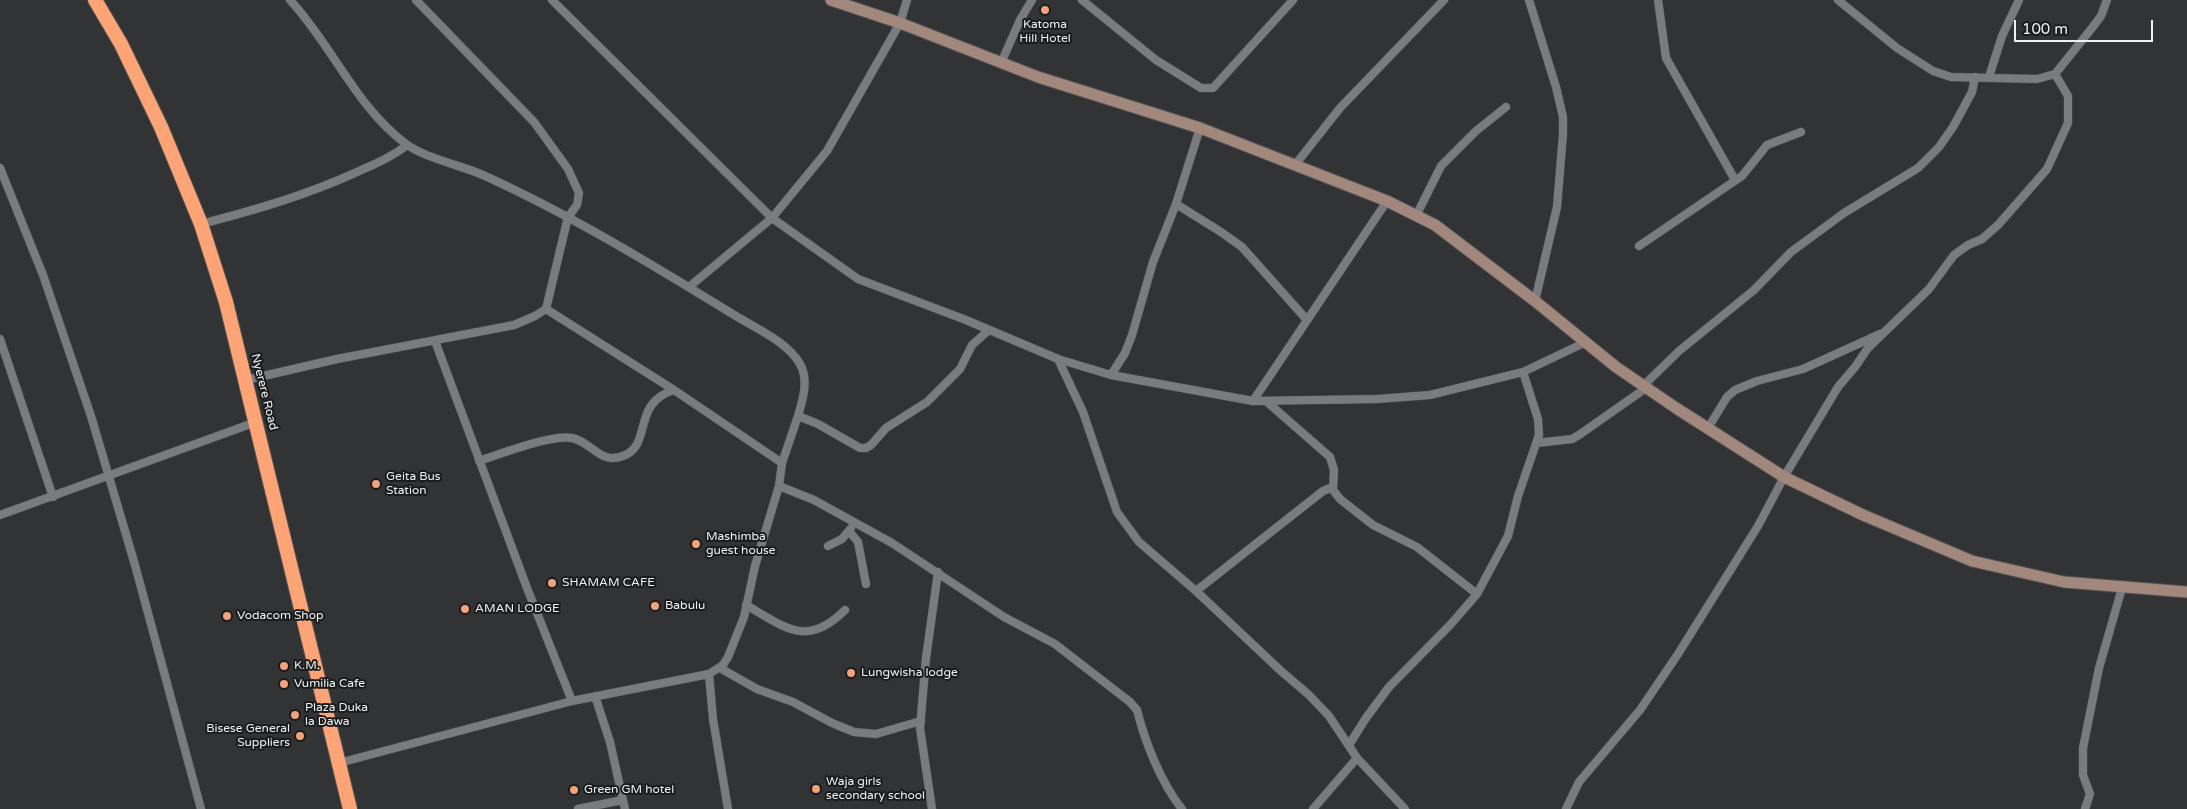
<!DOCTYPE html>
<style>
body{margin:0}
#map{position:relative;width:2187px;height:809px;overflow:hidden;background:#323335;font-family:"Varela Round",sans-serif}
canvas{display:block}
.scale{position:absolute;left:2014px;top:20px;width:139px;height:22px;box-sizing:border-box;border:2px solid #f0f0f2;border-top:0;padding-left:6px;font-size:15px;line-height:18px;white-space:nowrap;color:#f0f0f2;-webkit-text-stroke:4px #1a1b1c;paint-order:stroke}
</style>
<div id="map">
<canvas width="2187" height="809"></canvas>
<div class="scale">100 m</div>
</div>
<script>
const g = document.querySelector('canvas').getContext('2d');
g.lineJoin = 'round';
function trace(path, color, width, dash) { g.strokeStyle = color; g.lineWidth = width; g.lineCap = dash ? 'butt' : 'round'; g.setLineDash(dash || []); g.stroke(path); }
function write(font, color, halo, rows, align = 'center') {
  g.font = font + ' "Varela Round",sans-serif'; g.lineWidth = 4; g.setLineDash([]); g.textBaseline = 'middle'; g.strokeStyle = halo; g.fillStyle = color; for (const [text, x, y, turn = 0] of rows) {
    g.save(); g.translate(x, y); g.rotate((+turn || 0) * Math.PI / 180); g.textAlign = isNaN(turn) ? turn : align; if (halo) g.strokeText(text, 0, 0); g.fillText(text, 0, 0); g.restore();
  }
}
const street = new Path2D(`
 M290 0C332 45 356 107 406 144 425 158 460 165 483 175 569 214 651 264 731 313 753 327 787 341 800 364 809 380 803 399 798 416L818 424 860 448H866L871 445 886 428 927 402 960 369 972 345 989 330
 M552 0 772 218 858 279 966 320 1058 359 1111 375 1253 401 1377 399 1430 395 1523 372 1586 342
 M1082 0 1156 60 1201 88H1213L1293 0
 M1529 0 1556 87 1563 117V134L1557 207 1535 301
 M1658 0 1666 58 1735 180
 M1838 0 1897 48 1933 71 1951 77 2037 79 2055 74 2092 28 2101 16 2107 0
 M1001 63 1020 20 1032 0
 M1989 77 2002 36 2019 0
 M1295 165 1340 108 1444 0
 M0 168 43 275 91 416 135 565 201 809
 M1176 204 1221 232 1242 247 1307 320
 M1416 216 1441 166 1476 131 1506 107
 M201 224C255 210 307 195 357 172 375 164 392 157 407 145
 M1639 246 1742 176 1767 145 1801 132
 M689 287 772 218 827 151 900 23 907 0
 M546 309 674 390 782 463
 M0 339 53 497
 M435 341 527 588 572 701
 M1058 359 1083 412 1117 512 1139 542 1196 591 1281 671 1309 695 1329 716 1357 758 1405 809
 M1111 375 1125 353 1132 335 1153 262 1176 204 1200 128
 M246 380 337 359 514 325 535 316 546 309 568 217 577 205 579 193 568 169 534 122 416 0
 M1643 386 1679 351 1754 290 1791 252 1844 213 1918 168 1939 147 1953 127 1972 92 1975 77
 M1253 401 1387 201
 M1266 401 1330 457 1334 470 1333 490 1340 499 1373 525 1417 547 1477 594
 M1708 428 1727 397 1735 390 1757 381 1803 369 1880 334
 M1537 443 1572 439 1579 435 1646 388
 M479 461C500 454 552 434 572 438 592 442 600 465 623 456 653 445 631 403 674 390
 M779 486 814 500 892 543 1004 617 1055 644 1130 702 1137 710C1145 742 1161 783 1182 809
 M0 515 256 422
 M849 531 858 542 866 584
 M828 546 842 539 851 528
 M1196 591 1323 491 1333 487
 M746 605C786 628 807 648 845 610
 M720 668 757 689 793 702 832 723 854 732 876 734 921 721
 M709 674 713 719 728 809
 M595 696 610 742 625 809
 M1349 745 1366 718 1389 687 1451 624 1477 594 1508 536 1518 496 1539 435 1538 419 1523 372
 M339 763 572 701 709 674 723 665 728 657 744 617 755 566 779 486 782 463 798 416
 M578 809 623 800
 M932 809 920 728 926 658 938 572
 M1313 809 1357 758
 M1566 809 1579 782 1640 710 1678 654 1758 526 1784 477 1838 387 1855 367 1868 348 1929 289 1954 255 1968 245 1982 239 1998 225 2047 169 2068 123V96L2055 74
 M2085 809 2090 794 2083 775V748L2099 668 2122 588`);
const secondary = new Path2D(`
 M831 0 900 23 1038 77 1200 128 1387 201 1435 225 1535 301 1616 367 1676 408 1784 477 1863 515 1972 561 2064 582 2187 592`);
const highway = new Path2D(`
 M95 0 121 44 161 127 201 224 226 302 350 809`);
const markers = [
 [1045,10,5,"#f0a27a"],
 [376,484,5,"#f0a27a"],
 [696,544,5,"#f0a27a"],
 [552,583,5,"#f0a27a"],
 [655,606,5,"#f0a27a"],
 [465,609,5,"#f0a27a"],
 [227,616,5,"#f0a27a"],
 [284,666,5,"#f0a27a"],
 [851,673,5,"#f0a27a"],
 [284,684,5,"#f0a27a"],
 [295,715,5,"#f0a27a"],
 [300,736,5,"#f0a27a"],
 [816,789,5,"#f0a27a"],
 [574,790,5,"#f0a27a"]
];
const poiNames = [
 ["Katoma",1045,25,"center"],
 ["Hill Hotel",1045,39,"center"],
 ["Geita Bus",386,477],
 ["Station",386,491],
 ["Mashimba",706,537],
 ["guest house",706,551],
 ["SHAMAM CAFE",562,583],
 ["Babulu",665,606],
 ["AMAN LODGE",475,609],
 ["Vodacom Shop",237,616],
 ["K.M.",294,666],
 ["Lungwisha lodge",861,673],
 ["Vumilia Cafe",294,684],
 ["Plaza Duka",305,708],
 ["la Dawa",305,722],
 ["Bisese General",290,729,"right"],
 ["Suppliers",290,743,"right"],
 ["Waja girls",826,782],
 ["secondary school",826,796],
 ["Green GM hotel",584,790]
];
const streetNames = [
 ["Nyerere Road",264,392,76]
];
trace(street, '#525254', 9);
trace(secondary, '#525254', 13);
trace(highway, '#525254', 16);
trace(street, '#7a7b7e', 8);
trace(secondary, '#a1877c', 11);
trace(highway, '#fda476', 14);
for (const [x, y, r, color] of markers) { const dot = new Path2D(); dot.arc(x, y, r, 0, 2 * Math.PI); g.fillStyle = color; g.fill(dot); trace(dot, '#1a1b1c', 2); }
write('12px', '#f0f0f2', '#1a1b1c', poiNames, 'left');
write('12px', '#f0f0f2', '#1a1b1c', streetNames);
</script>
